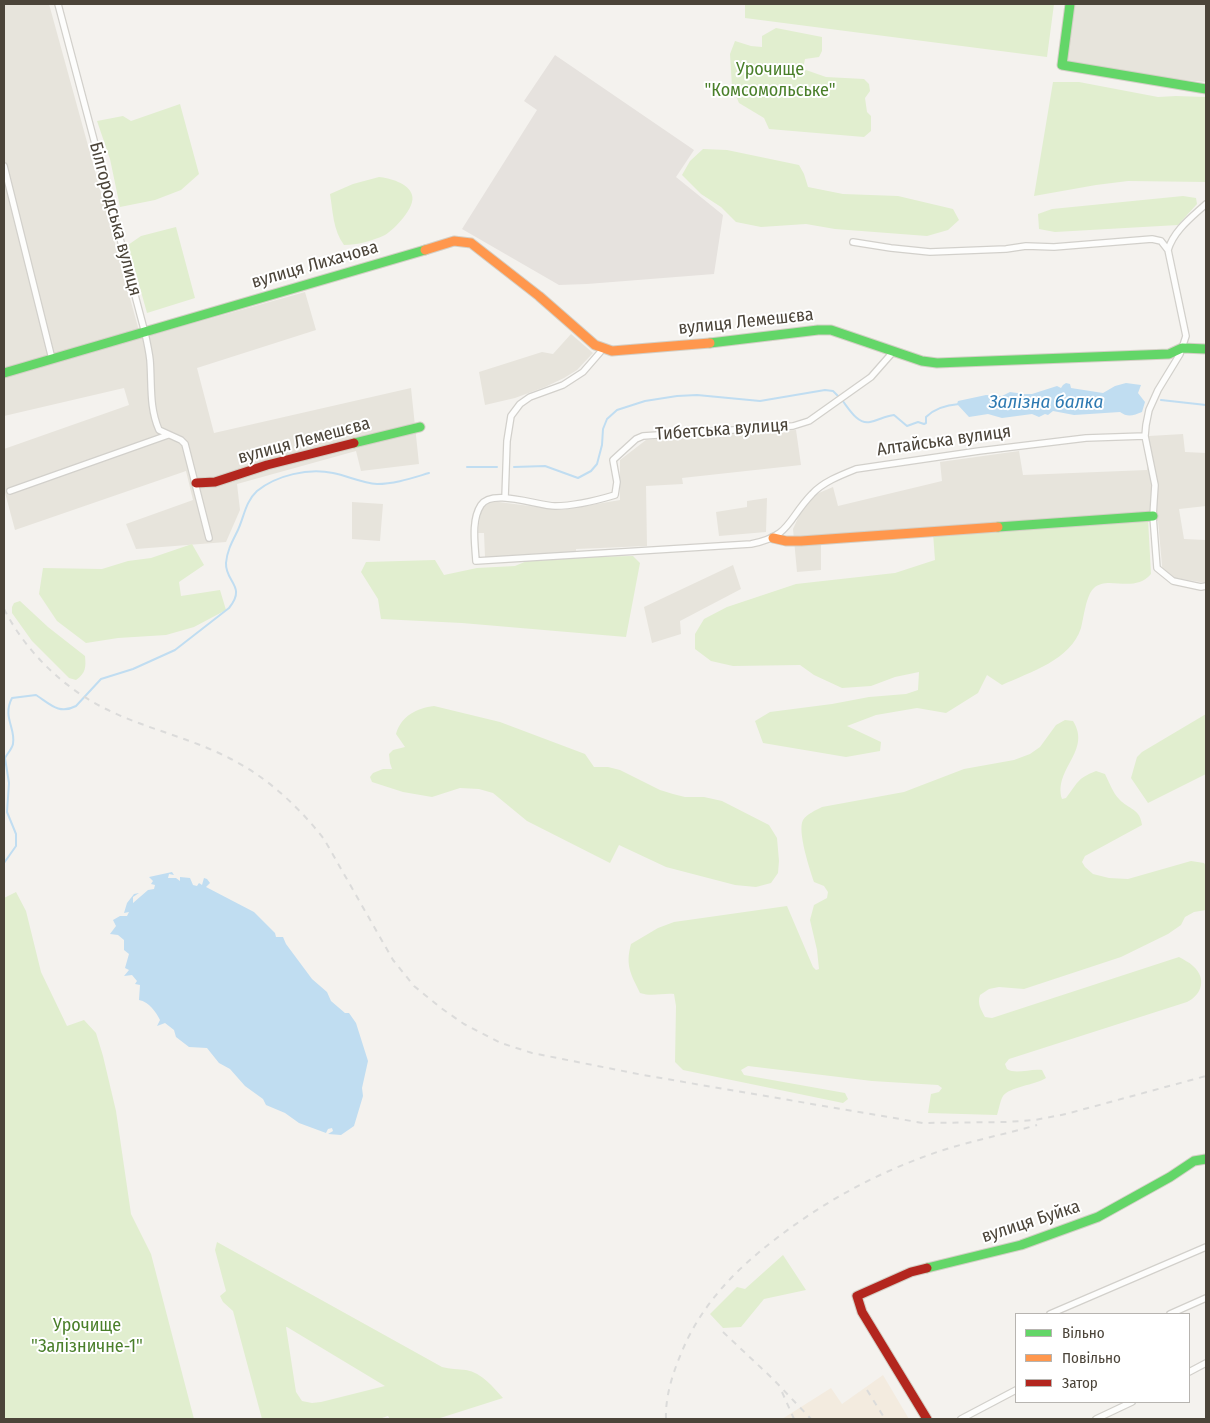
<!DOCTYPE html>
<meta charset="utf-8">
<style>
body{margin:0}
#map{position:relative;width:1210px;height:1423px;overflow:hidden;background:#f4f2ee;font-family:"Fira Sans Condensed",sans-serif}
canvas{display:block}
.frame{position:absolute;inset:0;border:5px solid #4b4439;pointer-events:none}
.legend{position:absolute;left:1015px;top:1313px;width:175px;height:90px;box-sizing:border-box;background:#fff;border:1px solid #b7b4b0;margin:0;padding:6px 9px;list-style:none;font-size:15px;color:#4b4439}
.legend li{display:flex;align-items:center;gap:10px;height:25px}
.legend b{width:25px;border:1px solid #b7b4b0}
</style>
<div id="map">
<canvas width="1210" height="1423"></canvas>
<div class="frame"></div>
<ul class="legend">
<li><b style="height:6px;background:#63d668"></b>Вільно</li>
<li><b style="height:6px;background:#ff974d"></b>Повільно</li>
<li><b style="height:6px;background:#b3261e"></b>Затор</li>
</ul>
</div>
<script>
const g = document.querySelector('canvas').getContext('2d');
g.lineJoin = 'round';
function fill(path, color) { g.fillStyle = color; g.fill(path, 'evenodd'); }
function trace(path, color, width, dash) { g.strokeStyle = color; g.lineWidth = width; g.lineCap = dash ? 'butt' : 'round'; g.setLineDash(dash || []); g.stroke(path); }
function write(font, color, halo, rows, align = 'center') {
  g.font = font + ' "Fira Sans Condensed",sans-serif'; g.lineWidth = 4; g.setLineDash([]); g.textBaseline = 'middle'; g.strokeStyle = halo; g.fillStyle = color; for (const [text, x, y, turn = 0] of rows) {
    g.save(); g.translate(x, y); g.rotate((+turn || 0) * Math.PI / 180); g.textAlign = isNaN(turn) ? turn : align; if (halo) g.strokeText(text, 0, 0); g.fillText(text, 0, 0); g.restore();
  }
}
const residential = new Path2D(`
 M4 4H49L141 338 305 292 316 330 197 368 214 433 411 388 419 464 361 471 356 451 237 484 240 510 226 542 136 549 126 524 193 500 186 471 15 530 4 489V449L129 405 124 388 4 416Z
 M1067 4H1206V82L1057 68Z
 M571 334 593 353 577 370 564 378 545 387 515 398 485 405 479 372 542 352 553 354Z
 M796 430 801 465 682 478 683 484 646 486 647 546 576 549V557H485L484 533H478L479 523 481 512 485 505 491 501 561 510 620 500V460L646 440Z
 M1183 434 1185 452 1206 453V506L1179 509 1184 539 1206 540V583L1163 576 1158 521 1148 519 821 544V570L797 572 793 529 807 498 833 487 838 506 942 481 940 462 1019 451 1023 475 1147 470 1149 436Z
 M767 498 766 532 719 536 716 512 747 507V501Z
 M352 502 383 504 380 541 352 539Z
 M733 565 741 589 680 621 681 634 652 643 644 607Z`);
const commercial = new Path2D(`
 M883 1375 909 1419H782L831 1388 842 1404Z`);
const industrial = new Path2D(`
 M555 55 694 150 676 177 723 215 714 274 587 284 559 285 462 229 537 110 524 101Z`);
const green = new Path2D(`
 M747 4H1054L1047 57 745 18V5Z
 M776 28 822 37V51L819 57 805 59 803 69 826 77 864 79 869 84 870 91 865 98 867 112 871 116V131L864 137 769 129 764 118 739 103 732 87 730 54 735 41 751 46 762 47V36Z
 M1053 82H1079L1158 97 1176 96 1206 97V182L1128 181 1096 185 1034 196Z
 M180 104 199 174 181 190 155 200 120 207 110 159 97 121 123 116 131 121Z
 M703 149 727 150 799 165 804 174 808 187 843 194 898 196 953 209 959 220 948 230 927 236 835 229 806 224 761 227 736 222 721 207 701 194 682 175 690 161Z
 M379 177C389 178 409 183 412 195 416 207 395 229 385 235 372 241 358 245 344 245 333 230 333 212 330 194L353 184Z
 M1183 196 1196 198 1197 204 1178 225 1055 232 1039 229 1038 214 1052 209Z
 M176 227 195 298 147 313 128 245 141 236Z
 M1148 519 1151 574C1134 594 1108 575 1094 588 1086 595 1084 617 1081 628 1071 660 1030 672 1002 685L987 675 978 693 946 713 917 708 876 715 847 726 881 742 880 751 846 757 763 743 755 721 770 712 832 704 869 697 906 694 918 690 919 672 895 677 871 686 842 688 814 675 800 665 733 666 711 661 695 649V634L704 619 727 607 796 584 895 573 935 560 933 533Z
 M192 544 204 565 179 582 181 596 220 590 226 610 194 627 166 635 118 638 86 643 57 621 39 594 43 568 102 569 128 561 151 558Z
 M633 556 640 563 626 637 462 623 381 619 378 599 361 572 366 562 435 560 444 575 477 568 515 566 534 558Z
 M20 601 48 627 85 656C86 667 86 673 76 680L69 678 32 641 12 613V607L14 603Z
 M434 706 500 722 585 754 594 767H608L620 770 660 790 673 794 685 797H704L722 801 769 825 777 838 779 861 778 873 771 883 756 887 735 885 666 867 619 845 610 863 527 821 493 793 479 789 460 788 432 797 403 792 372 782 370 777 373 773 383 769H392L390 763 389 754 393 750 405 747 396 734C401 716 417 708 434 706Z
 M1206 714V774L1148 803 1131 778 1137 757 1142 752Z
 M1065 720 1073 721C1092 751 1053 769 1062 799L1066 798C1078 783 1076 779 1096 771L1105 774C1109 782 1113 793 1119 799 1129 810 1140 808 1142 825L1085 856 1082 862 1085 867 1093 874 1109 878 1128 879 1191 861 1204 863 1206 866V910L1194 912 1185 917 1181 925 1168 934 1121 957 1024 989 999 987 989 989 980 995C977 1004 981 1009 985 1017L992 1018 1179 957C1184 960 1189 962 1193 966 1207 978 1202 995 1187 1002L1009 1059 1005 1064 1007 1069C1016 1075 1031 1068 1042 1070L1046 1078C1035 1085 1009 1087 1003 1096 1000 1101 999 1109 997 1115L928 1113 931 1094 939 1092 942 1088 938 1085 872 1081 748 1066 741 1070 744 1075 845 1093 848 1099 843 1103 683 1070 675 1062 676 1006 674 994C662 993 652 997 640 993 631 974 625 966 631 944L658 928 674 922 787 906 813 967 816 970 819 969 817 950 810 920 814 905 827 898 828 892 824 886 814 882C810 870 797 831 803 820 807 814 816 810 822 807L904 792 964 769 1014 760 1030 754 1040 747 1056 725Z
 M16 892 26 911 41 972 67 1026 84 1020 96 1033 103 1056 116 1111 131 1214 151 1254 194 1419H4V898Z
 M217 1242 442 1367C450 1369 458 1369 466 1370 482 1373 493 1387 503 1398L437 1419H390L388 1416 379 1419H262L233 1311 223 1302 220 1296 226 1291 215 1250ZM286 1327H287L385 1386 321 1402 312 1403 302 1401 296 1392Z
 M783 1255 806 1290 764 1299 741 1327 723 1328 710 1314 737 1287 745 1289Z`);
const water = new Path2D(`
 M1066 383 1070 384 1071 388 1103 393 1115 386 1126 383 1141 385 1138 393 1145 402 1142 412C1134 415 1128 418 1120 412L1074 415 1053 411 1048 415 1045 414 1039 417 1032 414 1002 418 988 414 969 417 957 404 958 401 986 395 1002 396 1010 392 1024 394H1032L1057 386 1061 388 1063 385Z
 M172 872 174 875 169 874 168 878H176L180 881V877L190 878 193 885 197 886 199 883 202 885 204 878 207 879 210 883 206 887 254 912 275 933 276 937H283L286 944 312 979 327 992 331 1001 345 1013H349L356 1023 368 1061 362 1088 363 1096 354 1126 341 1135 328 1134 333 1131 332 1128 328 1129 326 1133 299 1123 285 1113 266 1105 263 1099 245 1086 230 1069 219 1063 207 1048 189 1047 176 1037 174 1030 165 1023 157 1026 160 1020C156 1012 149 1002 139 1000L140 985 135 984 137 981 132 975 124 976 129 970 125 968 129 954 124 950V940L118 935 110 934 116 926 113 920 120 916H127L129 912 124 913 127 903 134 894 139 893 133 897V903L148 890 154 889 155 885 151 884 153 881 149 877Z`);
const stream = new Path2D(`
 M842 400C849 409 858 425 870 422 879 420 885 416 894 415L907 426 918 422 924 424 926 423V417C935 408 946 405 959 404
 M1161 400 1206 405
 M467 467H497
 M514 467 545 466 578 478 591 471 597 464 602 445 603 429 607 419 617 410 645 401 677 396 697 395 760 401 825 390 833 391 839 397
 M4 863 16 846V834L7 812 9 783 5 758C7 754 12 749 13 744 16 728 2 717 12 698L36 695C50 704 59 715 76 706L101 679 133 669 175 650 229 608C247 586 225 582 226 563 227 551 232 542 237 532 244 518 245 502 257 491 277 475 308 468 333 473 348 476 362 483 377 484 395 484 412 478 429 473`);
const street = new Path2D(`
 M58 4 145 333C147 342 149 351 150 360 152 385 149 407 159 430L181 440 185 444 209 538
 M4 166 52 359
 M1206 204C1192 217 1174 230 1168 250L1186 336 1180 354 1158 390 1149 410 1146 425 1145 436 1155 485 1153 516 1157 568 1173 581 1201 587 1206 586
 M853 242 891 248 930 252 1006 249 1026 246 1054 247 1152 239 1161 241 1168 250
 M893 352 871 377 809 421 793 426 643 436 636 439 613 460 617 482 615 495C595 501 576 506 555 506 538 506 492 488 481 505 471 520 475 544 476 561L751 544C791 536 787 520 812 494 823 482 841 475 856 469L979 451 1086 438 1145 436
 M10 491 168 435
 M505 498 507 441 511 416 520 404 530 397 563 385 583 372 603 349
 M1050 1314 1206 1247
 M1170 1314 1206 1298
 M1189 1372 1206 1363
 M961 1419 1016 1390
 M1096 1419 1132 1402`);
const fast = new Path2D(`
 M1070 4 1062 65 1206 89
 M710 343 818 330H831L922 361 937 363 1169 354 1182 348 1206 349
 M4 373 425 250
 M354 443 420 427
 M998 527 1153 516
 M927 1268 1021 1245 1098 1217 1170 1177 1194 1161 1206 1159`);
const slow = new Path2D(`
 M425 250 454 241 471 243 539 296 595 345 612 351 710 343
 M773 538 786 541H801L998 527`);
const jam = new Path2D(`
 M196 483 215 482 267 465 354 443
 M927 1268 911 1272 857 1296 862 1312 927 1419`);
const rail = new Path2D(`
 M4 609C25 650 61 686 102 707 142 728 189 737 229 758 267 777 298 806 324 839L393 960 414 986 441 1008 464 1024 501 1043 532 1053 643 1075 923 1123 1006 1122 1035 1120 1066 1114 1206 1076
 M723 1332 773 1379 811 1419
 M867 1390 885 1419
 M782 1392 794 1419
 M666 1419C665 1392 676 1364 687 1340 708 1298 737 1269 773 1241 827 1199 887 1167 953 1147 981 1139 1009 1133 1037 1125`);
const parkNames = [
 ["Урочище",770,70],
 ["\"Комсомольське\"",770,91],
 ["Урочище",87,1326],
 ["\"Залізничне-1\"",87,1347]
];
const streetNames = [
 ["Білгородська вулиця",115,219,75],
 ["вулиця Лихачова",315,265,-16],
 ["вулиця Лемешєва",746,322,-6],
 ["Тибетська вулиця",722,430,-4],
 ["вулиця Лемешєва",304,441,-15],
 ["Алтайська вулиця",944,441,-8],
 ["вулиця Буйка",1031,1222,-18]
];
const waterNames = [
 ["Залізна балка",1046,403]
];
fill(residential, '#e7e4dc');
fill(commercial, '#f3ebdf');
fill(industrial, '#e6e2de');
fill(green, '#e1eecf');
fill(water, '#c0ddf1');
trace(stream, '#c0ddf1', 2);
trace(street, '#d2d0cb', 8);
trace(fast, '#d3cfc5', 11);
trace(slow, '#d3cfc5', 11);
trace(jam, '#d3cfc5', 11);
trace(street, '#fdfdfc', 5.5);
trace(fast, '#63d668', 9);
trace(slow, '#ff974d', 9);
trace(jam, '#b3261e', 9);
trace(rail, '#dbdbda', 2, [6, 6]);
write('18px', '#4a7f2a', '#fff', parkNames);
write('18px', '#4b4439', '#fff', streetNames);
write('italic 19px', '#2e7ab2', '#fff', waterNames);
</script>
